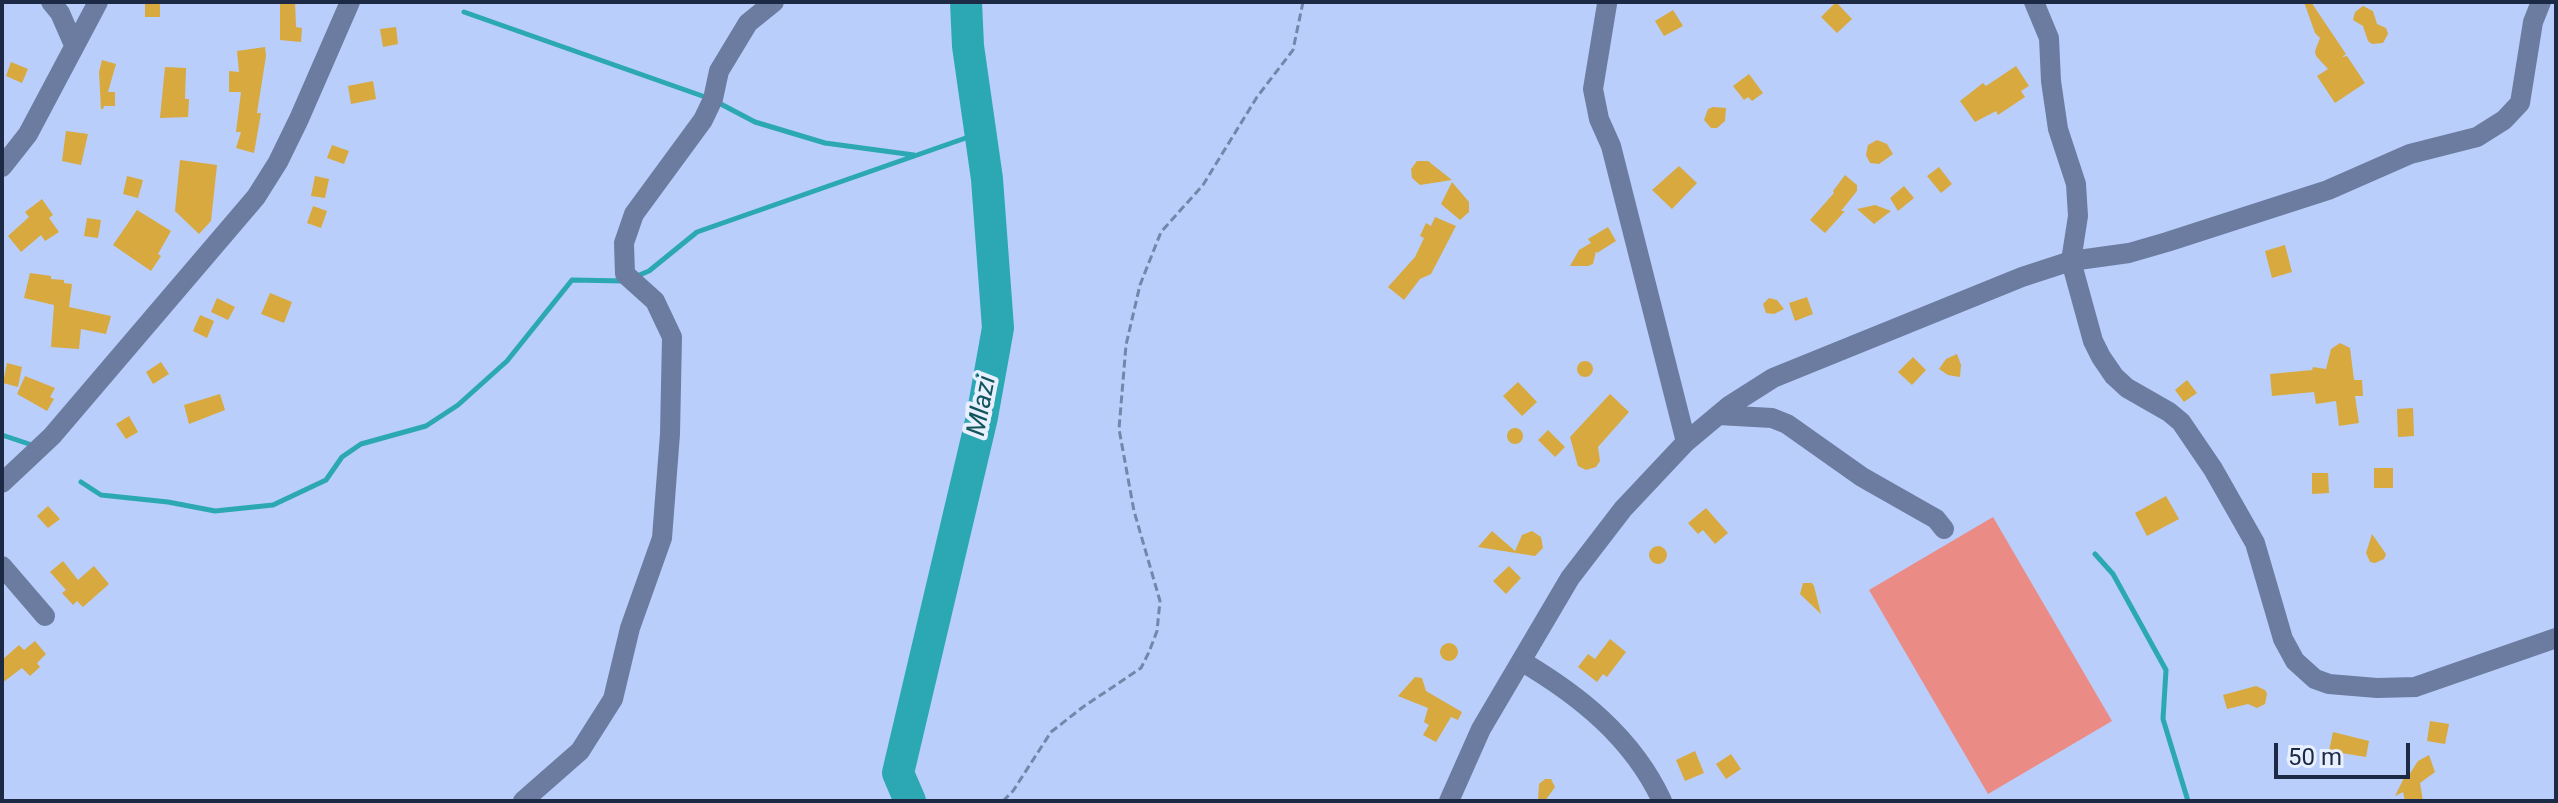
<!DOCTYPE html>
<style>
body{margin:0}
#map{position:relative;width:2558px;height:803px;overflow:hidden;background:#b9cefa;font-family:Roboto,sans-serif}
canvas{display:block}
.frame{position:absolute;inset:0;border:4px solid #1d2a46;pointer-events:none}
.scale{position:absolute;left:2274px;top:743px;width:136px;height:36px;box-sizing:border-box;border:4px solid #1d2a46;border-top:0;padding-left:10px;font-size:24px;line-height:28px;white-space:nowrap;color:#1d2a46;-webkit-text-stroke:6px #e8effe;paint-order:stroke}
</style>
<div id="map">
<canvas width="2558" height="803"></canvas>
<div class="frame"></div>
<div class="scale">50 m</div>
</div>
<script>
const g = document.querySelector('canvas').getContext('2d');
g.lineJoin = 'round';
function fill(path, color) { g.fillStyle = color; g.fill(path, 'evenodd'); }
function trace(path, color, width, dash) { g.strokeStyle = color; g.lineWidth = width; g.lineCap = dash ? 'butt' : 'round'; g.setLineDash(dash || []); g.stroke(path); }
function write(font, color, halo, rows, align = 'center') {
  g.font = font + ' Roboto,sans-serif'; g.lineWidth = 8; g.setLineDash([]); g.textBaseline = 'middle'; g.strokeStyle = halo; g.fillStyle = color; for (const [text, x, y, turn = 0] of rows) {
    g.save(); g.translate(x, y); g.rotate((+turn || 0) * Math.PI / 180); g.textAlign = isNaN(turn) ? turn : align; if (halo) g.strokeText(text, 0, 0); g.fillText(text, 0, 0); g.restore();
  }
}
const green = new Path2D(`
 M1993 517 2112 721 1988 794 1869 590Z`);
const stream = new Path2D(`
 M464 12 708 98
 M717 102 755 122 825 143 914 155
 M637 276 649 271 697 232 980 133
 M2 435 29 444
 M81 482 101 495 168 502 215 511 273 505 326 480 342 457 361 444 426 426 458 405 507 361 572 280 624 281
 M2095 554 2113 574 2166 670 2163 719 2188 801`);
const river = new Path2D(`
 M910 801 898 773 982 417 998 328 987 179 968 46 966 2`);
const building = new Path2D(`
 M145 2H160V17H145Z
 M280 2H295L296 27 302 28 301 42 280 40Z
 M1836 2 1852 19 1837 33 1821 17Z
 M2304 2H2311L2346 54 2342 57 2347 56 2365 83 2335 103 2317 76 2328 69 2316 56 2315 51 2320 38 2315 33Z
 M2363 6 2373 11 2377 24 2386 28 2388 34 2383 43 2372 44 2368 41 2363 26 2353 20 2355 12Z
 M1673 10 1683 26 1664 36 1655 21Z
 M396 27 398 44 383 47 380 29Z
 M265 47 266 56 257 113H261L254 153 236 148 241 132H236L241 92H229V71L239 72 237 51Z
 M102 60 116 64 108 92H115V106H104L103 109H101L99 72Z
 M11 62 28 69 22 83 6 76Z
 M2016 66 2029 86 2021 91 2025 97 1998 115 1996 111 1975 122 1960 101 1983 83 1986 86Z
 M165 67 186 68 185 99H189L188 117 160 118Z
 M1749 74 1763 93 1752 101 1748 97 1744 100 1733 86Z
 M373 81 376 99 351 104 348 86Z
 M1713 107 1726 108 1725 121 1717 128H1711L1704 120 1708 109Z
 M66 131 88 134 81 165 62 161Z
 M1877 140 1887 144 1893 154 1879 164 1870 163 1866 155 1868 145Z
 M332 145 349 151 344 164 327 158Z
 M180 160 217 165 211 221 199 234 175 211Z
 M1417 161H1428L1452 180 1420 185 1412 178 1411 169Z
 M1679 166 1697 183 1672 209 1652 190Z
 M1939 167 1952 184 1941 193 1927 176Z
 M1845 175 1857 185V191L1841 211H1845L1825 233 1810 220 1834 193 1833 191Z
 M127 176 143 180 138 198 123 194Z
 M315 176 329 179 325 198 311 196Z
 M1452 182 1469 202V212L1460 220 1441 204Z
 M1904 186 1914 198 1898 211 1890 198Z
 M42 199 53 215 49 218 59 232 45 241 41 235 21 252 8 236 29 217 25 212Z
 M1875 205 1891 211 1874 224 1857 209Z
 M313 206 327 211 321 228 307 223Z
 M137 210 171 231 158 254 161 256 151 271 113 245Z
 M1435 217 1456 226 1431 274 1420 279 1404 300 1388 287 1415 257 1424 238 1420 236 1426 223 1431 226Z
 M87 218 101 220 98 238 84 236Z
 M1608 227 1616 241 1597 253 1596 251 1593 264 1588 266H1570L1579 250 1591 243 1588 239Z
 M2285 245 2292 272 2272 278 2265 251Z
 M30 273 51 276V279L64 280V283L72 284 69 307 111 316 106 334 81 329 79 349 51 347 54 305 24 298Z
 M270 293 292 302 284 323 261 314Z
 M1807 297 1813 314 1795 321 1789 303Z
 M217 298 235 307 228 320 211 312Z
 M1769 298 1777 300 1784 309 1774 314 1766 313 1763 304Z
 M200 315 214 321 207 338 193 331Z
 M2340 343 2350 348 2354 380H2362L2363 396H2355L2359 423 2339 426 2336 401 2316 404 2314 392 2272 396 2270 374 2312 370 2313 367 2326 369 2331 349Z
 M1957 354 1961 365 1960 377 1948 375 1939 369 1946 359Z
 M1913 357 1926 370 1912 385 1898 372Z
 M1577 369a8 8 0 1 1 16 0a8 8 0 1 1-16 0Z
 M161 362 169 374 153 384 146 372Z
 M7 363 22 367 18 387 3 383Z
 M25 376 55 388 50 397 54 399 47 411 17 394Z
 M2187 380 2197 393 2184 402 2175 390Z
 M1518 382 1537 402 1522 416 1503 396Z
 M220 394 225 410 189 424 184 405Z
 M1610 394 1629 412 1598 447 1600 461 1596 467 1586 470 1578 466 1570 437Z
 M2413 408 2414 436 2398 437 2397 409Z
 M129 416 138 432 126 439 116 424Z
 M1507 436a8 8 0 1 1 16 0a8 8 0 1 1-16 0Z
 M1548 430 1565 447 1555 457 1538 440Z
 M2374 468H2393V488H2374Z
 M2312 473H2328L2329 493 2312 494Z
 M2166 496 2179 519 2147 536 2135 513Z
 M48 506 60 519 48 528 37 516Z
 M1706 508 1728 533 1715 544 1703 530 1698 534 1688 523Z
 M1492 531 1515 551 1522 535 1532 531 1541 537 1543 548 1535 556 1478 547Z
 M2372 534 2386 554 2384 559 2375 563 2370 562 2366 553Z
 M1649 555a9 9 0 1 1 18 0a9 9 0 1 1-18 0Z
 M63 561 78 580 94 566 109 584 83 607 77 601 73 605 62 593 66 590 50 572Z
 M1509 566 1521 578 1506 594 1493 581Z
 M1803 583H1812L1814 586 1821 614 1800 594Z
 M1610 639 1626 652 1607 677 1603 674 1597 682 1578 667 1588 654 1595 659Z
 M35 641 46 654 37 663 40 667 30 676 22 668 2 683V660L19 645 24 650Z
 M1440 652a9 9 0 1 1 18 0a9 9 0 1 1-18 0Z
 M1415 677 1422 678 1426 691 1462 712 1458 720 1451 717 1436 742 1423 735 1429 725 1424 722 1428 708 1398 696Z
 M2256 686 2265 690 2267 694 2265 704 2257 708 2248 704 2227 709 2223 695Z
 M2430 721 2449 724 2445 744 2427 741Z
 M2333 732 2369 741 2366 757 2329 751Z
 M1695 751 1704 773 1685 781 1676 760Z
 M1731 754 1741 769 1726 779 1716 764Z
 M2429 755 2435 772 2420 783 2423 801H2405L2403 792 2395 796 2406 774 2409 775 2418 761Z
 M1545 779H1551L1555 787 1545 801H1538L1539 784Z`);
const path = new Path2D(`
 M1003 801 1013 791 1051 732 1083 707 1141 668 1149 652 1157 631 1160 601 1134 511 1119 429 1126 345 1140 285 1161 232 1203 185 1257 97 1293 50 1303 2`);
const minor = new Path2D(`
 M51 2 60 13 74 45
 M2034 2 2049 38 2051 81 2058 129 2076 184 2078 216 2071 261 2093 341 2101 357 2114 376 2127 388 2169 412 2181 422 2213 469 2255 543 2283 639 2295 661 2315 679 2329 684 2377 688 2415 687 2556 638
 M1607 4 1593 89 1599 119 1611 146 1686 442
 M2 167 28 134 98 2
 M1718 415 1772 418 1787 424 1862 477 1936 519 1944 529
 M2 483 52 436 256 197 278 162 299 119 350 2
 M2 566 45 616
 M1521 661C1579 695 1633 738 1662 801
 M523 801 580 751 613 699 630 628 662 538 670 434 672 337 655 301 625 274 624 243 634 214 703 120 713 99 719 71 748 23 774 2
 M1449 801 1481 729 1570 578 1623 509 1686 442 1729 406 1773 378 2022 277 2071 261 2129 253 2167 242 2328 190 2410 154 2477 137 2504 120 2520 103 2533 22 2541 2`);
const waterNames = [
 ["Mlazi",983,406,-79]
];
fill(green, '#eb8b85');
trace(stream, '#2ba8b4', 5);
trace(river, '#2ba8b4', 32);
fill(building, '#d7a93f');
trace(path, '#7486aa', 3, [8, 4]);
trace(minor, '#6b7ca0', 20);
write('italic 26px', '#11555b', '#e8effe', waterNames);
</script>
